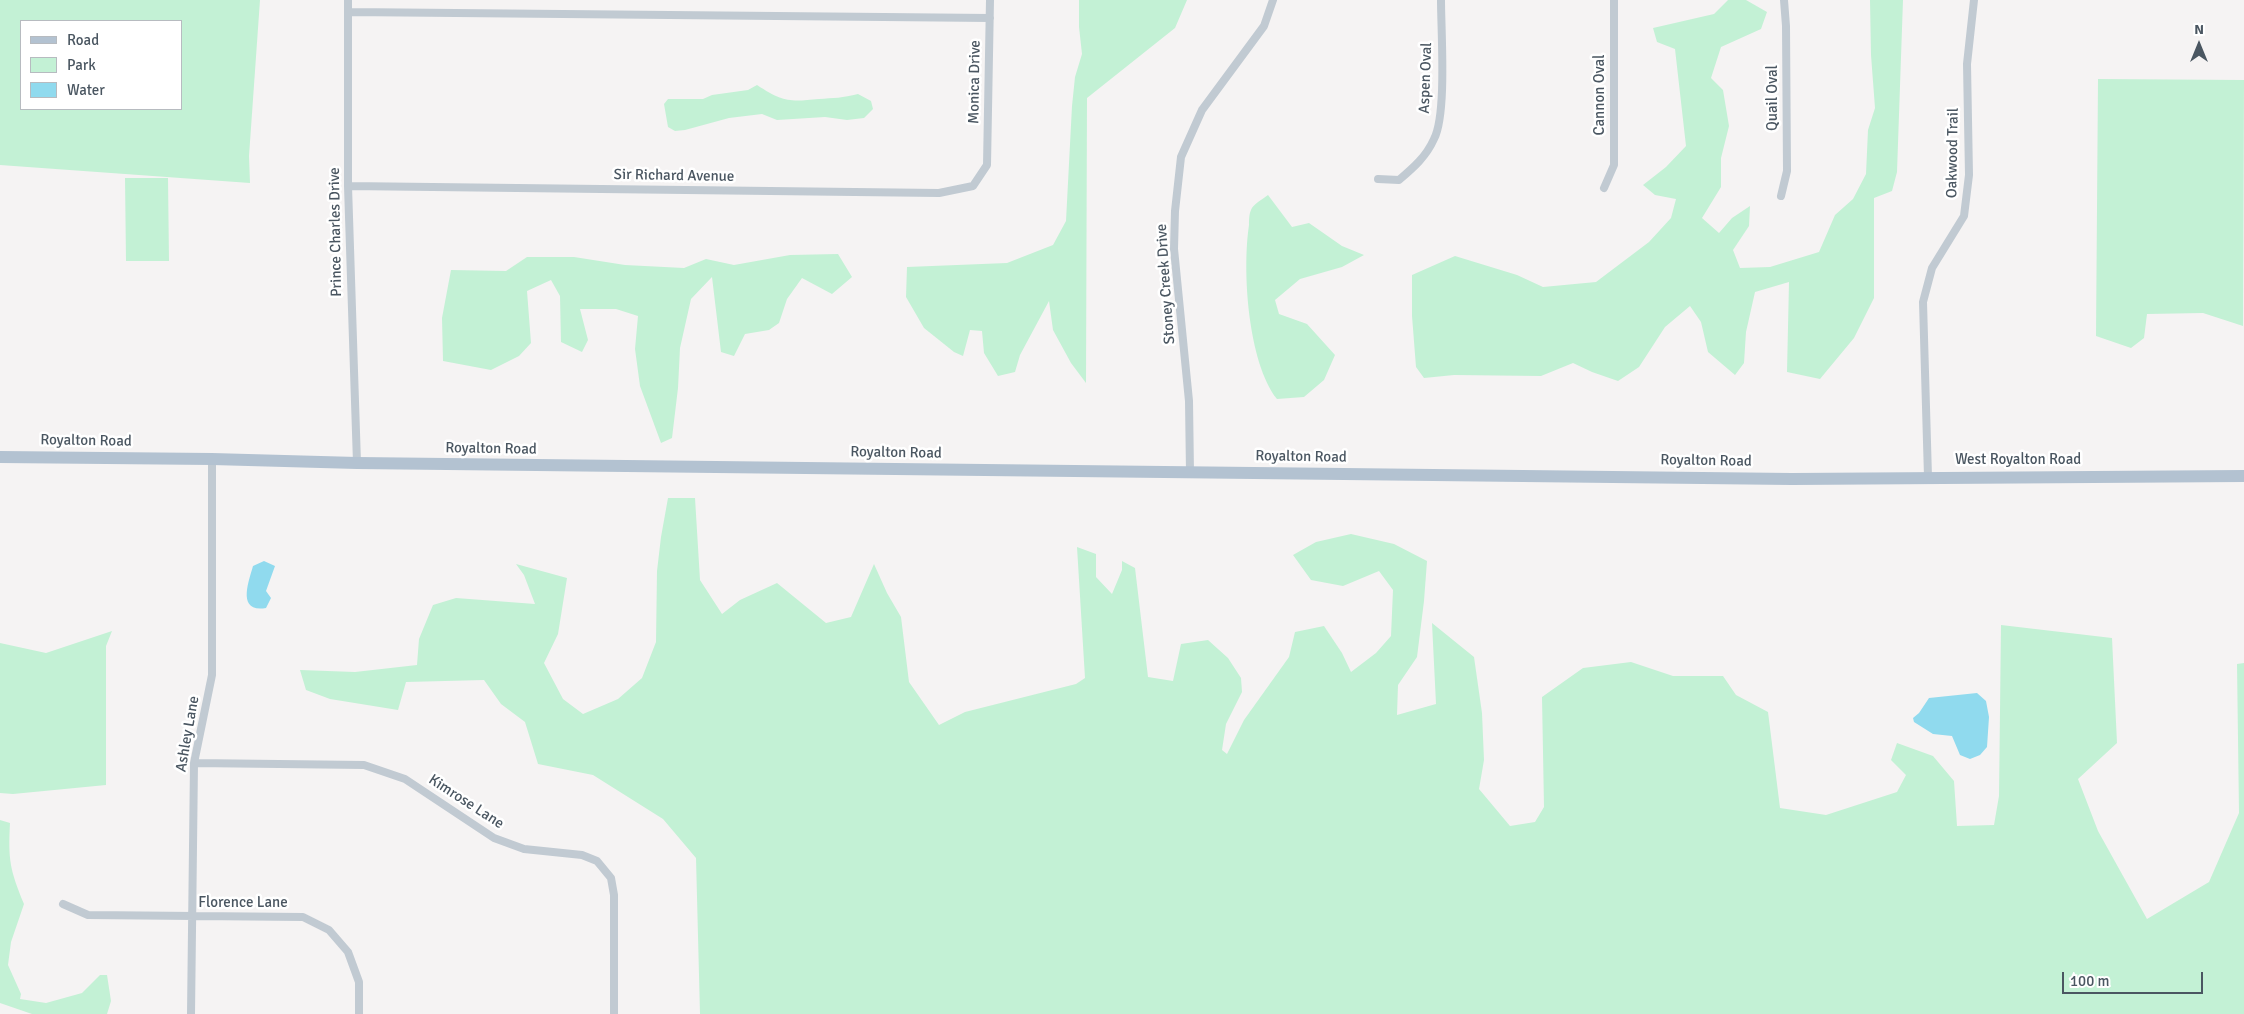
<!DOCTYPE html>
<style>
body{margin:0}
#map{position:relative;width:2244px;height:1014px;overflow:hidden;background:#f5f3f3;font-family:Signika,sans-serif}
canvas{display:block}
.legend{position:absolute;left:20px;top:20px;width:162px;height:90px;box-sizing:border-box;background:#fff;border:1px solid #b7bbc0;margin:0;padding:6px 9px;list-style:none;font-size:15px;color:#4a5661}
.legend li{display:flex;align-items:center;gap:10px;height:25px}
.legend b{width:25px;border:1px solid #b7bbc0}
.north{position:absolute;left:2174px;top:20px;width:50px;height:50px;-webkit-text-stroke:4px #fff;paint-order:stroke;rotate:0deg;font-size:14px;font-weight:700;line-height:20px;text-align:center;color:#4a5661}
.north::after{content:'';display:block;margin:auto;width:18px;height:22px;background:#4a5661;clip-path:polygon(50% 0,100% 100%,50% 72%,0 100%)}
.scale{position:absolute;left:2062px;top:972px;width:141px;height:22px;box-sizing:border-box;border:2px solid #4a5661;border-top:0;padding-left:6px;font-size:15px;line-height:18px;white-space:nowrap;color:#4a5661;-webkit-text-stroke:4px #fff;paint-order:stroke}
</style>
<div id="map">
<canvas width="2244" height="1014"></canvas>
<ul class="legend">
<li><b style="height:6px;background:#b3c2d1"></b>Road</li>
<li><b style="height:14px;background:#c3f1d5"></b>Park</li>
<li><b style="height:14px;background:#90daee"></b>Water</li>
</ul>
<div class="north">N</div>
<div class="scale">100 m</div>
</div>
<script>
const g = document.querySelector('canvas').getContext('2d');
g.lineJoin = 'round';
function fill(path, color) { g.fillStyle = color; g.fill(path, 'evenodd'); }
function trace(path, color, width, dash) { g.strokeStyle = color; g.lineWidth = width; g.lineCap = dash ? 'butt' : 'round'; g.setLineDash(dash || []); g.stroke(path); }
function write(font, color, halo, rows, align = 'center') {
  g.font = font + ' Signika,sans-serif'; g.lineWidth = 5; g.setLineDash([]); g.textBaseline = 'middle'; g.strokeStyle = halo; g.fillStyle = color; for (const [text, x, y, turn = 0] of rows) {
    g.save(); g.translate(x, y); g.rotate((+turn || 0) * Math.PI / 180); g.textAlign = isNaN(turn) ? turn : align; if (halo) g.strokeText(text, 0, 0); g.fillText(text, 0, 0); g.restore();
  }
}
const green = new Path2D(`
 M0 0H260L249 156 250 183 0 165ZM21 21H181V109H21Z
 M1079 0H1187L1175 28 1087 98 1086 383 1071 363 1053 330 1049 301 1020 355 1015 372 998 376 984 353 982 331 970 330 963 356 954 352 924 328 906 297 907 267 1007 263 1053 245 1066 221 1072 106 1075 77 1082 54 1079 27Z
 M1728 0H1746L1767 12 1761 29 1721 47 1711 78 1723 90 1729 126 1721 158V187L1702 218 1719 233 1732 218 1750 206 1749 226 1733 250 1740 268 1770 267 1819 252 1835 215 1853 199 1866 174 1868 130 1875 108 1871 55 1870 0H1903L1897 172 1892 191 1874 198V298L1854 338 1820 379 1787 372 1789 282 1755 292 1746 332 1744 363 1735 375 1708 352 1701 322 1690 306 1665 327 1639 367 1618 381 1592 372 1573 363 1541 376 1454 375 1424 378 1416 367 1412 316V275L1455 256 1517 275 1543 287 1596 282 1649 242 1671 218 1676 199 1655 195 1643 185 1666 167 1686 146 1675 49 1657 42 1653 28 1714 14Z
 M2098 79 2244 80 2243 326 2203 313 2147 314 2144 338 2131 348 2096 336Z
 M757 85C783 102 789 102 819 99 833 98 843 98 858 94L871 101 873 109 864 118 847 120 825 117 777 120 762 114 729 118 685 130 675 131 668 127 664 104 668 99H703L712 95 748 90Z
 M125 178H168L169 261H126Z
 M1268 195 1292 227 1309 223 1342 246 1364 255 1342 267 1300 279 1275 300 1279 314 1307 324 1335 355 1324 380 1304 397 1277 399C1248 362 1242 271 1249 225 1249 221 1249 214 1251 210 1253 204 1263 199 1268 195Z
 M838 254 852 277 832 294 802 278 787 299 779 323 769 330 745 334 734 356 721 352 712 277 691 299 680 348 678 388 672 438 661 443 640 386 635 349 638 316 616 309H580L588 340 582 352 561 342 560 296 551 280 527 291 531 343 519 356 491 370 443 361 442 318 451 270 506 271 527 257H574L625 265 684 268 706 259 734 265 790 255Z
 M668 498H695L700 580 722 614 740 600 777 583 826 623 851 617 874 564 887 593 901 617 909 682 939 725 965 712 1076 684 1085 678 1077 547 1096 554V577L1112 594 1122 570V561L1135 568 1148 677 1173 681 1181 644 1208 640 1228 658 1241 678 1242 692 1226 724 1222 750 1227 754 1244 720 1289 657 1295 632 1324 626 1342 653 1351 672 1376 653 1391 636 1393 590 1379 571 1343 586 1311 580 1293 555 1316 542 1351 534 1394 544 1427 561 1424 601 1417 657 1398 685 1397 715 1436 704 1432 623 1474 657 1482 713 1484 760 1479 789 1510 826 1535 822 1544 807 1542 697 1583 668 1631 662 1673 676H1723L1736 695 1768 712 1780 808 1826 815 1897 792 1906 775 1891 760 1897 743 1933 756 1954 781 1957 826 1994 825 1999 796 2001 625 2112 638 2117 743 2078 779 2098 831 2147 919 2209 882 2239 813 2237 664 2244 663V1014H700L696 858 663 819 593 775 538 764 525 722 501 704 484 680 406 682 398 710 330 699 306 690 300 670 355 672 417 665 419 639 433 605 456 598 535 604 524 575 516 564 567 578 558 634 544 663 563 699 583 714 618 699 642 678 656 642 657 571 661 537Z
 M112 631 106 646V785L13 794 0 793V643L46 653Z
 M0 820 10 823C8 860 10 870 24 904L11 942 8 965 21 994 20 999 46 1003 82 993 100 975H107L111 1001 107 1014H32L0 1003Z`);
const water = new Path2D(`
 M264 561 275 566 266 591 271 598 266 608C236 613 249 581 253 566Z
 M1977 693 1986 701 1989 717 1987 747 1980 755 1970 759 1960 755 1952 736 1933 734 1914 722 1913 718 1919 713 1929 698Z`);
const minor = new Path2D(`
 M348 0V186L357 463
 M349 12 990 18
 M1378 179 1399 180C1413 168 1426 157 1434 139 1447 114 1441 32 1441 0
 M348 186 939 193 973 186 987 165 990 0
 M1604 188 1614 165V0
 M1781 196 1787 171 1786 26 1784 0
 M1190 473 1189 401 1174 249 1175 211 1181 157 1202 110 1264 26 1273 0
 M1928 477 1923 302 1932 268 1964 216 1969 175 1967 64 1974 0
 M194 763 364 765 405 779 494 838 524 849 582 855 597 861 611 878 614 895V1014
 M63 904 88 915 303 917 329 930 348 952 359 982V1014
 M191 1014 194 763 212 675V459`);
const primary = new Path2D(`
 M0 457 212 459 357 463 1792 479 2244 476`);
const streetNames = [
 ["Aspen Oval",1426,78,-88],
 ["Monica Drive",975,82,-89],
 ["Cannon Oval",1600,95,-90],
 ["Quail Oval",1773,98,-90],
 ["Oakwood Trail",1953,153,-89],
 ["Sir Richard Avenue",674,176,1],
 ["Prince Charles Drive",336,232,-91],
 ["Stoney Creek Drive",1166,284,-94],
 ["Royalton Road",86,441,1],
 ["Royalton Road",491,449,1],
 ["Royalton Road",896,453,1],
 ["Royalton Road",1301,457,1],
 ["West Royalton Road",2018,460],
 ["Royalton Road",1706,461,1],
 ["Ashley Lane",188,734,-80],
 ["Kimrose Lane",466,802,33],
 ["Florence Lane",243,903]
];
fill(green, '#c3f1d5');
fill(water, '#90daee');
trace(minor, '#c1cad2', 8);
trace(primary, '#b3c2d1', 12);
write('15px', '#4a5661', '#fff', streetNames);
</script>
